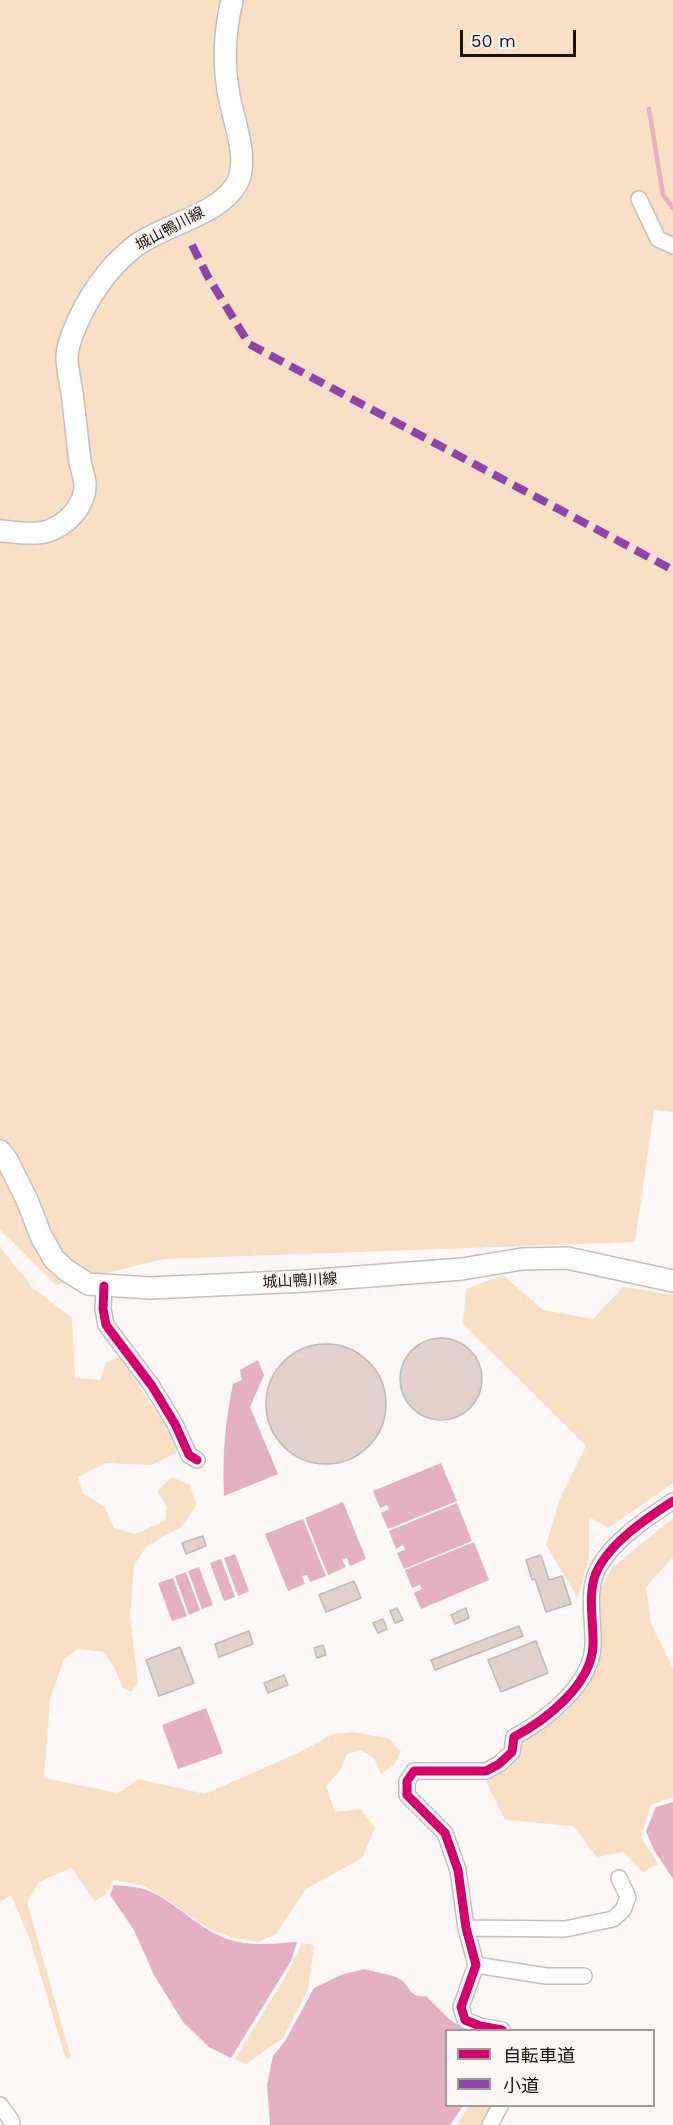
<!DOCTYPE html>
<meta charset="utf-8">
<style>
body{margin:0}
#map{position:relative;width:673px;height:2125px;overflow:hidden;background:#fdf8f7;font-family:"Work Sans","Noto Sans JP",sans-serif}
canvas{display:block}
.legend{position:absolute;left:445px;top:2029px;width:210px;height:78px;box-sizing:border-box;background:#fff7f5;border:2px solid #a49b99;margin:0;padding:8px 10px;list-style:none;font-size:18px;color:#1c100e}
.legend li{display:flex;align-items:center;gap:12px;height:30px}
.legend b{width:30px;border:2px solid #a49b99}
.scale{position:absolute;left:460px;top:30px;width:116px;height:27px;box-sizing:border-box;border:3px solid #1c100e;border-top:0;padding-left:8px;font-size:18px;line-height:21px;white-space:nowrap;color:#1c100e;-webkit-text-stroke:4px #fff7f5;paint-order:stroke}
</style>
<div id="map">
<canvas width="673" height="2125"></canvas>
<ul class="legend">
<li><b style="height:8px;background:#d6006c"></b>自転車道</li>
<li><b style="height:8px;background:#8e44ad"></b>小道</li>
</ul>
<div class="scale">50 m</div>
</div>
<script>
const g = document.querySelector('canvas').getContext('2d');
g.lineJoin = 'round';
function fill(path, color) { g.fillStyle = color; g.fill(path, 'evenodd'); }
function trace(path, color, width, dash) { g.strokeStyle = color; g.lineWidth = width; g.lineCap = dash ? 'butt' : 'round'; g.setLineDash(dash || []); g.stroke(path); }
function write(font, color, halo, rows, align = 'center') {
  g.font = font + ' "Work Sans","Noto Sans JP",sans-serif'; g.lineWidth = 5; g.setLineDash([]); g.textBaseline = 'middle'; g.strokeStyle = halo; g.fillStyle = color; for (const [text, x, y, turn = 0] of rows) {
    g.save(); g.translate(x, y); g.rotate((+turn || 0) * Math.PI / 180); g.textAlign = isNaN(turn) ? turn : align; if (halo) g.strokeText(text, 0, 0); g.fillText(text, 0, 0); g.restore();
  }
}
const green = new Path2D(`
 M0 0H673V1112L654 1110 635 1242 164 1259 56 1285 0 1230Z
 M0 1247 33 1288 72 1318 75 1378 100 1380 106 1362 119 1357 173 1436 176 1453 151 1465 106 1463 78 1477 83 1494 104 1506 114 1528 135 1534 165 1521 167 1507 157 1491 172 1477 190 1485 196 1506 181 1527 147 1546 134 1565 130 1616 138 1683 131 1692 123 1688 114 1667 103 1652 78 1649 64 1659 50 1699 44 1778 118 1793 138 1779 205 1794 298 1753 333 1734 353 1732 387 1738 401 1751 394 1765 381 1774 374 1758 360 1750 347 1754 340 1771 326 1786 335 1812 361 1809 375 1828 362 1858 306 1889 276 1934 258 1942 230 1937 206 1927 171 1902 144 1886 113 1880 106 1894 95 1901 71 1868 39 1882 27 1902 71 2058 66 2059 30 1940 11 1895 0 1902Z
 M503 1275 543 1310 593 1319 623 1287 673 1295V1483L608 1528 589 1517V1557L578 1598 546 1545 559 1501 586 1446 463 1324 466 1289Z
 M673 1518V1557L646 1587 651 1623 673 1669V1797L651 1805 641 1837 658 1864 643 1872 623 1852 597 1857 573 1826 505 1820 486 1781 515 1761 523 1742 570 1708 597 1670 599 1591 612 1568Z
 M302 1943 314 1945 308 1990 283 2038 246 2064 235 2059 287 1974Z
 M469 2106H493L484 2125H457Z`);
const water = new Path2D(`
 M258 1360 264 1375 250 1407 278 1474 224 1496C222 1456 225 1423 233 1384L242 1380 240 1370Z
 M441 1463 457 1501 388 1529 381 1513 389 1509 387 1505 380 1508 373 1491Z
 M343 1502 366 1559 350 1566 347 1558 342 1560 346 1567 328 1575 305 1518Z
 M457 1503 472 1541 404 1569 397 1553 405 1550 403 1545 396 1549 389 1531Z
 M303 1519 326 1576 310 1582 307 1575 302 1576 305 1584 288 1591 265 1534Z
 M474 1542 489 1580 421 1609 414 1593 422 1589 420 1585 412 1588 405 1570Z
 M235 1554 249 1591 238 1596 224 1558Z
 M221 1559 235 1597 224 1601 210 1563Z
 M199 1567 213 1605 202 1609 188 1571Z
 M186 1572 200 1610 189 1615 175 1576Z
 M173 1578 187 1616 172 1621 158 1583Z
 M206 1708 223 1753 178 1769 162 1725Z
 M673 1802V1879L654 1850 646 1831 656 1807Z
 M114 1885C125 1886 137 1887 147 1890 176 1902 197 1928 227 1939 250 1947 274 1943 297 1942L291 1961 231 2058 209 2047 183 2022 154 1975 134 1930 110 1895Z
 M364 1969C375 1972 388 1974 398 1978 411 1984 407 1998 426 1996L449 2019 465 2030H446V2106H463L450 2125H270L267 2085 273 2056 285 2041 314 1988 341 1975Z`);
const stream = new Path2D(`
 M649 109 663 195 673 208`);
const building = new Path2D(`
 M400 1379a41 41 0 1 1 82 0a41 41 0 1 1-82 0Z
 M266 1404a60 60 0 1 1 120 0a60 60 0 1 1-120 0Z
 M203 1536 206 1546 186 1554 182 1543Z
 M541 1555 549 1580 562 1576 571 1604 546 1612 535 1579 532 1580 526 1560Z
 M354 1581 361 1598 326 1612 319 1595Z
 M397 1608 403 1620 395 1623 390 1611Z
 M466 1608 469 1618 455 1624 451 1615Z
 M383 1619 387 1629 378 1633 373 1623Z
 M519 1626 523 1636 435 1670 431 1660Z
 M249 1631 253 1644 219 1657 215 1644Z
 M536 1641 548 1673 501 1692 488 1660Z
 M323 1645 326 1655 317 1658 314 1648Z
 M180 1647 194 1683 159 1696 146 1660Z
 M284 1675 288 1685 268 1693 264 1683Z`);
const minor = new Path2D(`
 M639 199 658 239 673 246
 M104 1286 103 1309 106 1325 152 1386 175 1424 189 1455 197 1460
 M466 1928 565 1929 613 1919 623 1910 628 1897 619 1878
 M476 1965 546 1976H584
 M502 2030 480 2026 465 2020 461 2007 476 1965 466 1928 458 1870 445 1833 407 1795V1781L414 1771H486L499 1764 512 1752 514 1737C546 1720 591 1685 593 1646 594 1623 587 1595 596 1573 609 1543 647 1518 673 1501
 M0 2105 11 2120 12 2125
 M490 2125 500 2106`);
const secondary = new Path2D(`
 M0 531C14 532 32 535 45 532 66 526 86 506 85 483 84 475 81 468 80 461 77 438 75 415 72 393 70 381 67 368 67 357 67 350 70 341 72 335 85 302 106 269 134 247 163 224 224 215 239 179 248 153 232 117 228 90 223 60 225 30 232 0
 M0 1151 7 1160 27 1200 41 1236 54 1259 66 1270 88 1284 150 1288 305 1281 462 1269 522 1259 567 1258 673 1281`);
const quiet = new Path2D(`
 M192 245 207 275 249 344 673 570`);
const cycleway = new Path2D(`
 M104 1286 103 1309 106 1325 152 1386 175 1424 189 1455 197 1460
 M502 2030 480 2026 465 2020 461 2007 476 1965 466 1928 458 1870 445 1833 407 1795V1781L414 1771H486L499 1764 512 1752 514 1737C546 1720 591 1685 593 1646 594 1623 587 1595 596 1573 609 1543 647 1518 673 1501`);
const streetNames = [
 ["城山鴨川線",170,229,-28],
 ["城山鴨川線",300,1281,-3]
];
fill(green, '#f8dfc5');
fill(water, '#e4b1c2');
trace(stream, '#e4b1c2', 4.5);
fill(building, '#e1d3cb');
trace(building, '#c0b9b5', 1.5);
trace(minor, '#c7bebc', 18);
trace(secondary, '#c7bebc', 24);
trace(minor, '#fffefe', 15);
trace(secondary, '#fffefe', 21);
trace(quiet, '#8e44ad', 8, [15, 8]);
trace(cycleway, '#d6006c', 9);
write('15px', '#1c100e', '#fff7f5', streetNames);
</script>
